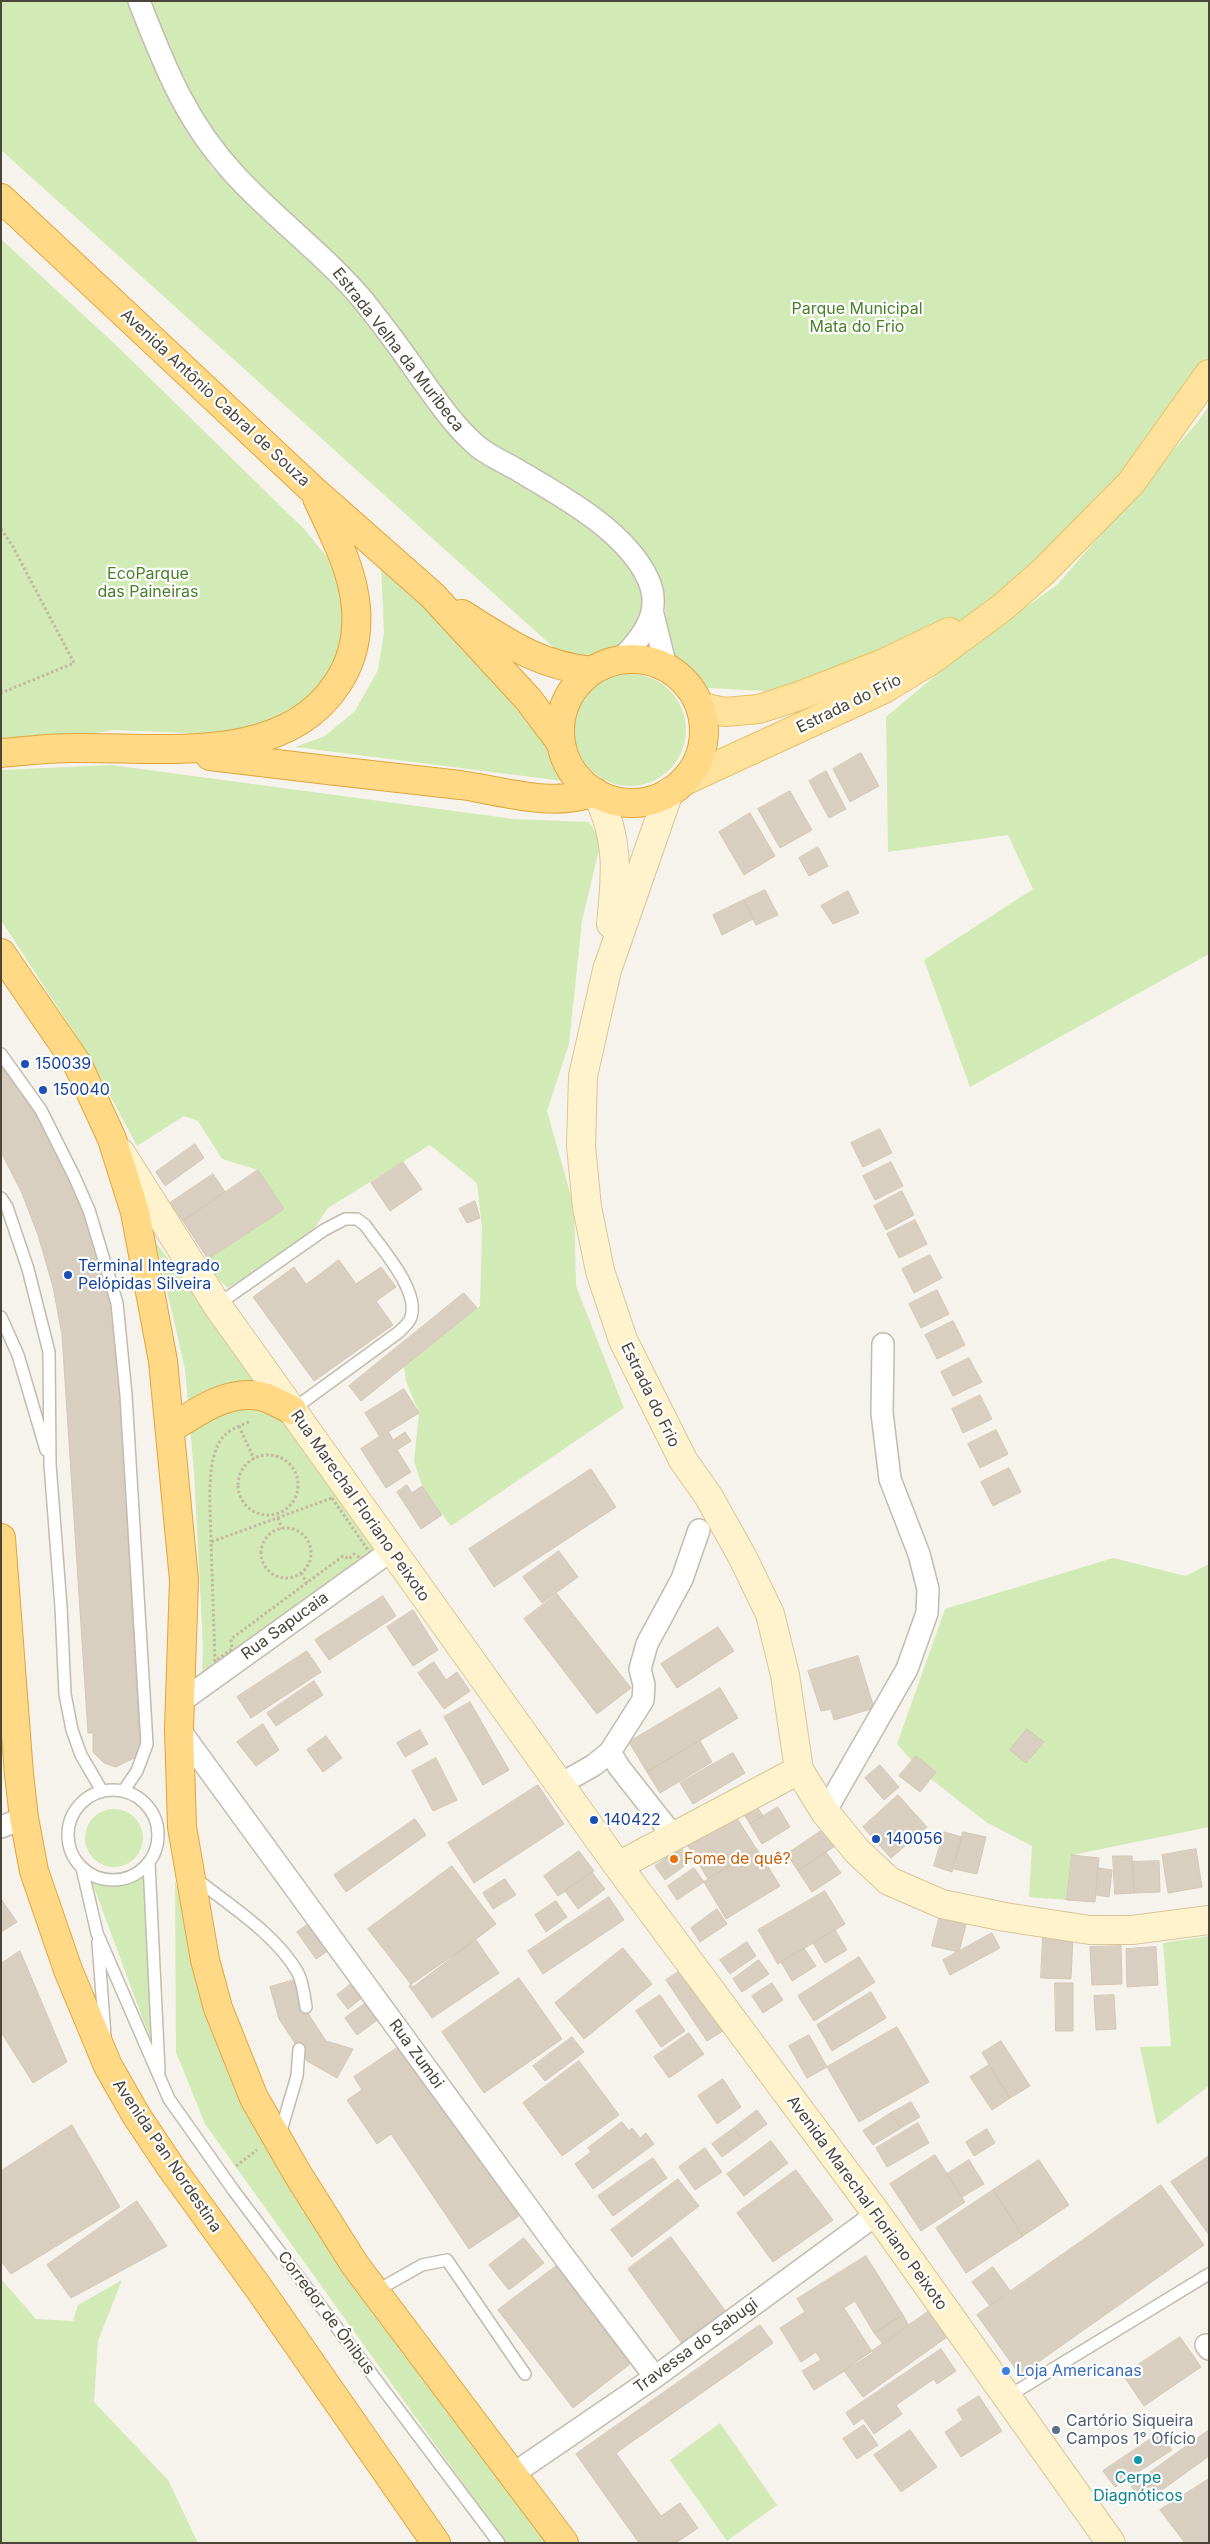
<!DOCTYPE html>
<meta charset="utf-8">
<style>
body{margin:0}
#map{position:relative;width:1210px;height:2544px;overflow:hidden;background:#f6f3ec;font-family:Inter,sans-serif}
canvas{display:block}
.frame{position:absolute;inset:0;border:2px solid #4b4439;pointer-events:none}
</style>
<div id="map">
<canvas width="1210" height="2544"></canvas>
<div class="frame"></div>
</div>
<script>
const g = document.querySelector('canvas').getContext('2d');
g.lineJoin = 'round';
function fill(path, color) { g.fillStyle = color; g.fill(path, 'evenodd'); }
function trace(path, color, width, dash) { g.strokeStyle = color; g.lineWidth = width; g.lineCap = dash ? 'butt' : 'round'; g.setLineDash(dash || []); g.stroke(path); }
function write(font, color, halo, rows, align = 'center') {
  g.font = font + ' Inter,sans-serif'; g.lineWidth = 4.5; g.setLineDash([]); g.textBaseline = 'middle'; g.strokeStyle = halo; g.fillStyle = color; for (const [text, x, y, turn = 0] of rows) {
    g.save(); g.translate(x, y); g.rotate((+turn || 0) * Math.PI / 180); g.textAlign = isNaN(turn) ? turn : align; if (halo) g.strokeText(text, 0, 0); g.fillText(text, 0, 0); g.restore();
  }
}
const green = new Path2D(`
 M1 1H128L170 103 211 167 350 298 450 426 585 520 634 570 649 614 619 650 597 659 562 655 1 150Z
 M147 1H1209V385L1003 607 785 692 690 687 674 672 661 583 640 550 481 443 240 170 191 106Z
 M1 239 119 348 304 529 327 557 352 618 330 676 287 717 266 725 213 734 113 730 1 749Z
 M1209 406V954L970 1087 924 960 1033 889 1008 835 888 852 886 717 973 644 1057 585 1197 423Z
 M381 565 446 624 547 737 549 753 563 781 295 747 325 736 355 711 378 670 384 633Z
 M574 730a56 56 0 1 1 112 0a56 56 0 1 1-112 0Z
 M111 765 514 819 589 822 601 841 582 921 569 1044 547 1111 574 1207 576 1286 624 1408 451 1526 422 1486 414 1461 419 1413 406 1381 404 1367 480 1306 482 1228 477 1183 430 1145 328 1208 311 1233 273 1260 228 1288 208 1269V1259L284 1209 258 1170 222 1159 198 1121 184 1116 137 1146 88 1054 1 920V770Z
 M156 1243 269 1391 377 1553 202 1678 203 1645 194 1472 185 1369Z
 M1113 1558 1186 1576 1209 1564V1827L1072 1855 1067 1900 1029 1897 1032 1846 986 1822 922 1772 897 1744 945 1609Z
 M85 1838a29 29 0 1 1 58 0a29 29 0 1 1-58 0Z
 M146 1875 151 2041 92 1882C112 1889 128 1886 146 1875Z
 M175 1880 201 1979 228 2064 556 2543H506L205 2124 176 2052Z
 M1209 1936V2086L1157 2125 1140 2047 1171 2046 1163 1943Z
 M1 2279 36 2319 73 2321 78 2305 122 2280 98 2341 94 2402 168 2480 198 2543H1Z
 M720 2423 777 2505 727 2541 670 2460Z`);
const building = new Path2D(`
 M861 753 879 786 850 802 833 769Z
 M826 771 846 809 829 818 809 781Z
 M790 791 812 830 780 848 758 809Z
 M750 813 775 856 744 875 719 832Z
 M818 847 828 866 809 876 799 858Z
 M765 890 778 915 756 925 744 900Z
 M848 891 859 913 833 924 821 906Z
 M744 900 753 919 722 935 713 915Z
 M1 1057 43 1117 89 1221 106 1277 117 1332 139 1734 146 1741 136 1757 116 1767 104 1763 93 1752V1733H88L62 1335 53 1287 38 1235 21 1191 1 1152Z
 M880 1129 892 1153 863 1167 851 1143Z
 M195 1144 204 1158 165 1186 156 1172Z
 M403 1162 422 1189 390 1211 371 1183Z
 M891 1162 903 1186 875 1200 863 1176Z
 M258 1170 284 1209 208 1259 183 1221Z
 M213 1174 225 1192 183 1221 170 1203Z
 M902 1191 914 1215 886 1230 874 1206Z
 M475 1201 480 1218 467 1223 459 1209Z
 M915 1220 927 1244 899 1258 887 1234Z
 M930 1255 942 1278 914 1293 902 1269Z
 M339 1260 356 1284 381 1267 396 1287 376 1301 393 1325 314 1381 253 1297 294 1267 306 1284Z
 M937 1290 949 1314 921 1328 909 1304Z
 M464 1293 477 1308 361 1401 349 1386Z
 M953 1321 965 1345 937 1359 925 1335Z
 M969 1358 982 1382 953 1396 941 1372Z
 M404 1389 419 1413 380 1437 365 1413Z
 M980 1395 992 1419 963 1433 952 1409Z
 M996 1430 1008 1454 980 1468 968 1444Z
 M388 1431 393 1440 405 1432 411 1441 397 1450 411 1472 386 1488 361 1449Z
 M1009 1468 1021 1492 993 1506 981 1482Z
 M591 1469 616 1507 494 1587 469 1549Z
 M407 1485 412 1493 422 1486 442 1515 421 1529 397 1492Z
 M559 1551 578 1577 542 1603 523 1577Z
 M557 1594 631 1688 597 1714 524 1619Z
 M383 1596 396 1616 329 1660 315 1640Z
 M413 1610 438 1650 413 1666 387 1627Z
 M718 1627 734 1651 677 1688 661 1664Z
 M307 1651 321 1672 251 1718 237 1697Z
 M858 1656 874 1708 834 1720 831 1709 821 1711 808 1671Z
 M434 1662 446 1680 457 1672 470 1691 444 1709 418 1673Z
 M314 1681 323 1695 276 1726 267 1713Z
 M720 1688 738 1718 647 1772 629 1742Z
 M470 1702 509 1770 483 1785 444 1717Z
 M263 1724 279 1750 256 1766 237 1742Z
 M1027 1729 1044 1742 1026 1763 1010 1750Z
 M420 1730 428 1744 405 1757 397 1743Z
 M326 1736 342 1758 323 1772 307 1750Z
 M700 1741 712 1762 660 1793 647 1772Z
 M733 1753 745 1773 693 1804 680 1783Z
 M916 1756 936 1772 920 1792 899 1776Z
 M436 1758 457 1800 433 1811 412 1771Z
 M880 1765 899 1787 884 1800 865 1778Z
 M538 1785 564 1824 474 1883 448 1843Z
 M898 1795 927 1827 891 1858 863 1827Z
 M753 1800 763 1816 750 1824 740 1808Z
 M778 1807 790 1827 762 1844 750 1824Z
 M735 1815 757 1850 708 1879 687 1844Z
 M415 1819 426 1835 346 1892 334 1875Z
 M827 1827 838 1844 798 1871 787 1854Z
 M944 1832 962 1837 952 1872 934 1866Z
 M963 1832 986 1837 977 1874 954 1869Z
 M681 1847 691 1861 665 1880 655 1866Z
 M757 1849 780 1886 726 1919 704 1882Z
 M1196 1849 1202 1887 1168 1893 1162 1855Z
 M579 1851 594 1871 558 1896 544 1876Z
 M826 1852 841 1873 812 1892 798 1871Z
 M1072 1855 1099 1858 1095 1902 1067 1900Z
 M1113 1856H1132L1134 1893 1115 1894Z
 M1159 1861 1160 1892 1134 1893 1132 1862Z
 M452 1866 496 1924 413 1987 368 1929Z
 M694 1868 704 1882 677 1900 668 1886Z
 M1098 1868 1112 1870 1109 1897 1096 1895Z
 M592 1872 605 1889 578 1909 565 1891Z
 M505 1879 516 1895 493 1909 483 1893Z
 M825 1891 845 1924 778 1964 758 1930Z
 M609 1897 624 1920 543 1974 528 1951Z
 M1 1899 17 1922 1 1932Z
 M556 1901 567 1917 546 1932 535 1915Z
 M717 1909 727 1924 700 1942 691 1928Z
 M940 1915 967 1921 959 1952 932 1946Z
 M313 1921 332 1948 316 1959 297 1932Z
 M835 1930 847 1950 825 1963 813 1943Z
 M992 1933 1000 1948 950 1975 943 1960Z
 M1043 1936 1073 1937 1071 1979 1041 1978Z
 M476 1940 499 1973 432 2018 409 1986Z
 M747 1942 756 1956 730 1974 720 1960Z
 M1121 1946 1122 1984 1092 1985 1090 1947Z
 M1156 1947 1158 1985 1127 1987 1126 1949Z
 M623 1948 652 1984 584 2039 555 2003Z
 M804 1948 816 1966 792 1981 781 1962Z
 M20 1951 67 2062 33 2083 1 2032V1964Z
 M859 1957 875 1982 814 2021 798 1996Z
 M759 1960 769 1974 742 1992 733 1979Z
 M684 1968 726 2029 707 2041 666 1980Z
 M519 1978 562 2039 484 2093 442 2032Z
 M294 1980 309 2015 326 2041 353 2049 337 2078 307 2061 279 2019 270 1987Z
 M772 1983 783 2000 763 2013 752 1996Z
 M1055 1983H1073V2031H1056Z
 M351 1984 362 1998 348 2009 337 1995Z
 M871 1992 886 2018 832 2051 817 2025Z
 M660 1995 685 2031 661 2047 636 2011Z
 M1114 1995 1116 2029 1096 2030 1094 1996Z
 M367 2002 380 2018 357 2035 345 2018Z
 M897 2027 929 2082 859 2122 827 2067Z
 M689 2033 704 2054 669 2078 654 2057Z
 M809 2035 827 2067 807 2078 789 2046Z
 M572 2037 584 2052 545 2081 533 2066Z
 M1001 2041 1030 2086 1010 2098 982 2053Z
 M403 2044 519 2216 469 2249 391 2134 377 2144 347 2100 362 2090 354 2077Z
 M579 2061 619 2115 562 2156 523 2103Z
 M989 2065 1010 2098 992 2110 970 2077Z
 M723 2079 741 2107 717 2124 698 2096Z
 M911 2102 920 2117 901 2128 891 2113Z
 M757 2110 767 2124 744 2141 734 2128Z
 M891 2113 901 2128 873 2145 863 2131Z
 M622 2122 629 2131 632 2128 640 2138 646 2133 654 2144 593 2189 575 2164 591 2152 588 2148Z
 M918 2123 929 2143 887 2167 876 2148Z
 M72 2125 120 2207 11 2274 1 2261V2171Z
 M734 2128 744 2141 722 2157 712 2144Z
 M987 2129 995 2143 974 2156 966 2142Z
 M771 2141 788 2163 744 2196 727 2174Z
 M705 2148 722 2172 695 2190 679 2167Z
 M935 2155 965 2202 921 2231 890 2184Z
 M1209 2156V2235L1171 2182Z
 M653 2158 667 2178 613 2216 598 2196Z
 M969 2160 984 2184 962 2197 947 2174Z
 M1039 2160 1069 2205 1023 2236 993 2190Z
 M796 2170 833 2220 773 2262 737 2213Z
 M678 2179 699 2206 632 2257 611 2230Z
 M1161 2185 1204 2245 1020 2375 977 2315Z
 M993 2190 1023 2236 966 2273 936 2228Z
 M137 2201 167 2246 71 2298 47 2265Z
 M671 2237 729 2316 685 2348 628 2269Z
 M524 2238 544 2263 509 2290 489 2265Z
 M866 2256 903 2315 874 2333 855 2301 844 2308 873 2353 814 2390 802 2371 821 2360 816 2352 801 2362 780 2328 805 2312 797 2299Z
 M559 2264 589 2303 586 2306 630 2364 573 2408 498 2310Z
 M993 2267 1011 2292 990 2306 972 2282Z
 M929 2311 947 2337 863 2397 844 2371Z
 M903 2315 909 2326 883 2344 874 2333Z
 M760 2325 773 2343 616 2453 661 2516 680 2503 698 2528 676 2543H639L576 2454Z
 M1180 2337 1201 2367 1144 2406 1123 2375Z
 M941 2349 956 2371 937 2384 934 2379 896 2405 902 2414 874 2434 863 2418 854 2425 846 2413Z
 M979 2396 1002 2431 961 2457 945 2432 963 2420 957 2410Z
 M864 2425 878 2445 857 2459 843 2439Z
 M910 2430 937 2467 901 2492 874 2455Z
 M1209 2430V2456L1144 2503 1131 2486Z
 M1161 2432 1172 2450 1115 2487 1103 2471Z
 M1209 2479V2543H1185L1160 2510Z`);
const path = new Path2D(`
 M1 529 12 545 74 663 1 693
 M239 1426 254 1459
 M238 1485a30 30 0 1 1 60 0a30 30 0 1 1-60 0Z
 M332 1498 370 1553 362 1559 354 1554 349 1559 343 1556 231 1639 232 1649 215 1661 211 1542Z
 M278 1518 282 1529
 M261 1553a25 25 0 1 1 50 0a25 25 0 1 1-50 0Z
 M211 1542C211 1514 204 1457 224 1436 230 1429 242 1425 251 1421
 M301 1573 307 1583
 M236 2166 257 2150`);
const service = new Path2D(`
 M1 1054 41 1110 74 1176 89 1210 117 1303 126 1395 147 1744 137 1771 124 1790
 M1 1198 7 1207 28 1269 49 1352 50 1464 61 1607 65 1694 72 1730 81 1755 102 1791
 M217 1305 324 1230 345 1219H357L365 1225C380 1247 420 1290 411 1317 410 1322 403 1328 399 1332L292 1410
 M1 1317 18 1355 46 1450
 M68 1835a45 45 0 1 1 90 0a45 45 0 1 1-90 0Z
 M149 1863 159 2071
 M82 1868 97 1933 169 2099 234 2191 499 2543
 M195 1878C229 1905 277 1935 298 1973 303 1983 304 1995 306 2007
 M98 1942 105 2036
 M280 2134 297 2076 299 2049
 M376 2291 422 2265 447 2260 525 2374
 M1007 2397 1209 2274`);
const minor = new Path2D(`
 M139 1C165 68 187 124 237 177 277 220 325 255 363 300 382 324 401 349 418 374 436 399 453 425 476 445 487 455 502 461 514 468 558 494 626 530 648 579 663 611 643 637 620 660
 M653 614 666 667
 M179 1703 392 1550
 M179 1729 559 2250 655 2377
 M610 1752 619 1767 674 1837
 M559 1785 594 1765 610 1752 643 1700 644 1685 640 1669 647 1644 682 1579 699 1530
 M825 1812 907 1669 927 1613 928 1589 919 1554 890 1479 882 1413 883 1344
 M1 1827 24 1818
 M1206 2345 1209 2349
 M513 2474 655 2377 877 2214`);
const secondary = new Path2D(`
 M669 792 607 970 583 1076 581 1146 587 1207 600 1271 623 1340 683 1460 709 1497 743 1558 770 1614 785 1675 799 1770 825 1812 857 1851 889 1881 942 1904 1005 1917 1090 1930H1132L1209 1920
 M597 794C620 840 616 875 611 924
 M121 1153 217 1305 392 1550 618 1866 877 2214 1111 2543
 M618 1866 799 1770`);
const primary = new Path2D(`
 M701 707 725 712 759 709 799 696 884 663 949 632
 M684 781 884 689 930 661 1003 607 1044 571 1131 483 1209 374`);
const trunk = new Path2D(`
 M1 198 313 490 432 595 528 699 561 743
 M462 614C508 643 537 665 592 671
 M560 731a72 72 0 1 1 144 0a72 72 0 1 1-144 0Z
 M1 753C25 751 49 748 73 748 159 746 283 767 337 684 352 662 358 635 356 608 353 569 333 533 317 498
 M210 756C293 766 377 776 460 785 504 791 552 808 595 792
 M1 953 78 1065 112 1139 135 1212 163 1361 184 1580 179 1729 182 1827 205 1960 218 2008 254 2098 297 2173 355 2265 564 2543
 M170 1429C197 1412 226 1390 260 1396 271 1398 282 1406 292 1410
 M1 1538 19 1774 24 1818 34 1871 68 1970 108 2066 136 2115 170 2166 260 2290 436 2543`);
const markers = [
 [25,1064,5,"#1a4fb4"],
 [43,1090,5,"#1a4fb4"],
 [68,1275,5,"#1a4fb4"],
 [594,1820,5,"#1a4fb4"],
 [876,1839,5,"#1a4fb4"],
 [674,1859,5,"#e8710a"],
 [1006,2371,5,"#3f7fe0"],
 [1056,2430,5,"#5c6f8a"],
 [1138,2460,5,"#0f9aa8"]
];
const parkNames = [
 ["Parque Municipal",857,309],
 ["Mata do Frio",857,327],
 ["EcoParque",148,574],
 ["das Paineiras",148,592]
];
const streetNames = [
 ["Estrada Velha da Muribeca",398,350,52],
 ["Avenida Antônio Cabral de Souza",215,398,43],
 ["Estrada do Frio",849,704,-26],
 ["Estrada do Frio",650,1395,64],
 ["Rua Marechal Floriano Peixoto",360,1506,55],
 ["Rua Sapucaia",285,1626,-36],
 ["Rua Zumbi",416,2054,54],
 ["Avenida Pan Nordestina",167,2156,56],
 ["Avenida Marechal Floriano Peixoto",867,2203,54],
 ["Corredor de Ônibus",326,2313,53],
 ["Travessa do Sabugi",696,2346,-36]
];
const transitNames = [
 ["150039",35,1064],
 ["150040",53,1090],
 ["Terminal Integrado",78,1266],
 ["Pelópidas Silveira",78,1284],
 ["140422",604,1820],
 ["140056",886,1839]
];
const foodNames = [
 ["Fome de quê?",684,1859]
];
const shopNames = [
 ["Loja Americanas",1016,2371]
];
const serviceNames = [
 ["Cartório Siqueira",1066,2421],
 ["Campos 1° Ofício",1066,2439]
];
const cultureNames = [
 ["Cerpe",1138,2478],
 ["Diagnóticos",1138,2496]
];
fill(green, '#d2eab5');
fill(building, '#d8cfc1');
trace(building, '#d3c7b4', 1);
trace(service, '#c2bbae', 14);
trace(minor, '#c2bbae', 24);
trace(secondary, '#d6c79b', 30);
trace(primary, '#e6c16a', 30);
trace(trunk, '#e0a43c', 30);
trace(path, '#c4b79f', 3, [2.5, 2.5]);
trace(service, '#fff', 11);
trace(minor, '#fff', 21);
trace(secondary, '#fff3cd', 28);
trace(primary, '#ffe39c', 28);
trace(trunk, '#ffd985', 28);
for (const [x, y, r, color] of markers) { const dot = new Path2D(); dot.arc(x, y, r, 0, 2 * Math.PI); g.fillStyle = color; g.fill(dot); trace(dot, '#fff', 2); }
write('16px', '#4a7f2a', '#fff', parkNames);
write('16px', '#4b4439', '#fff', streetNames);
write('16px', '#164399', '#fff', transitNames, 'left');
write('16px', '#c56008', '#fff', foodNames, 'left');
write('16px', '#366cbe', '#fff', shopNames, 'left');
write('16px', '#4e5e75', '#fff', serviceNames, 'left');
write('16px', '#0d838f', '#fff', cultureNames);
</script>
